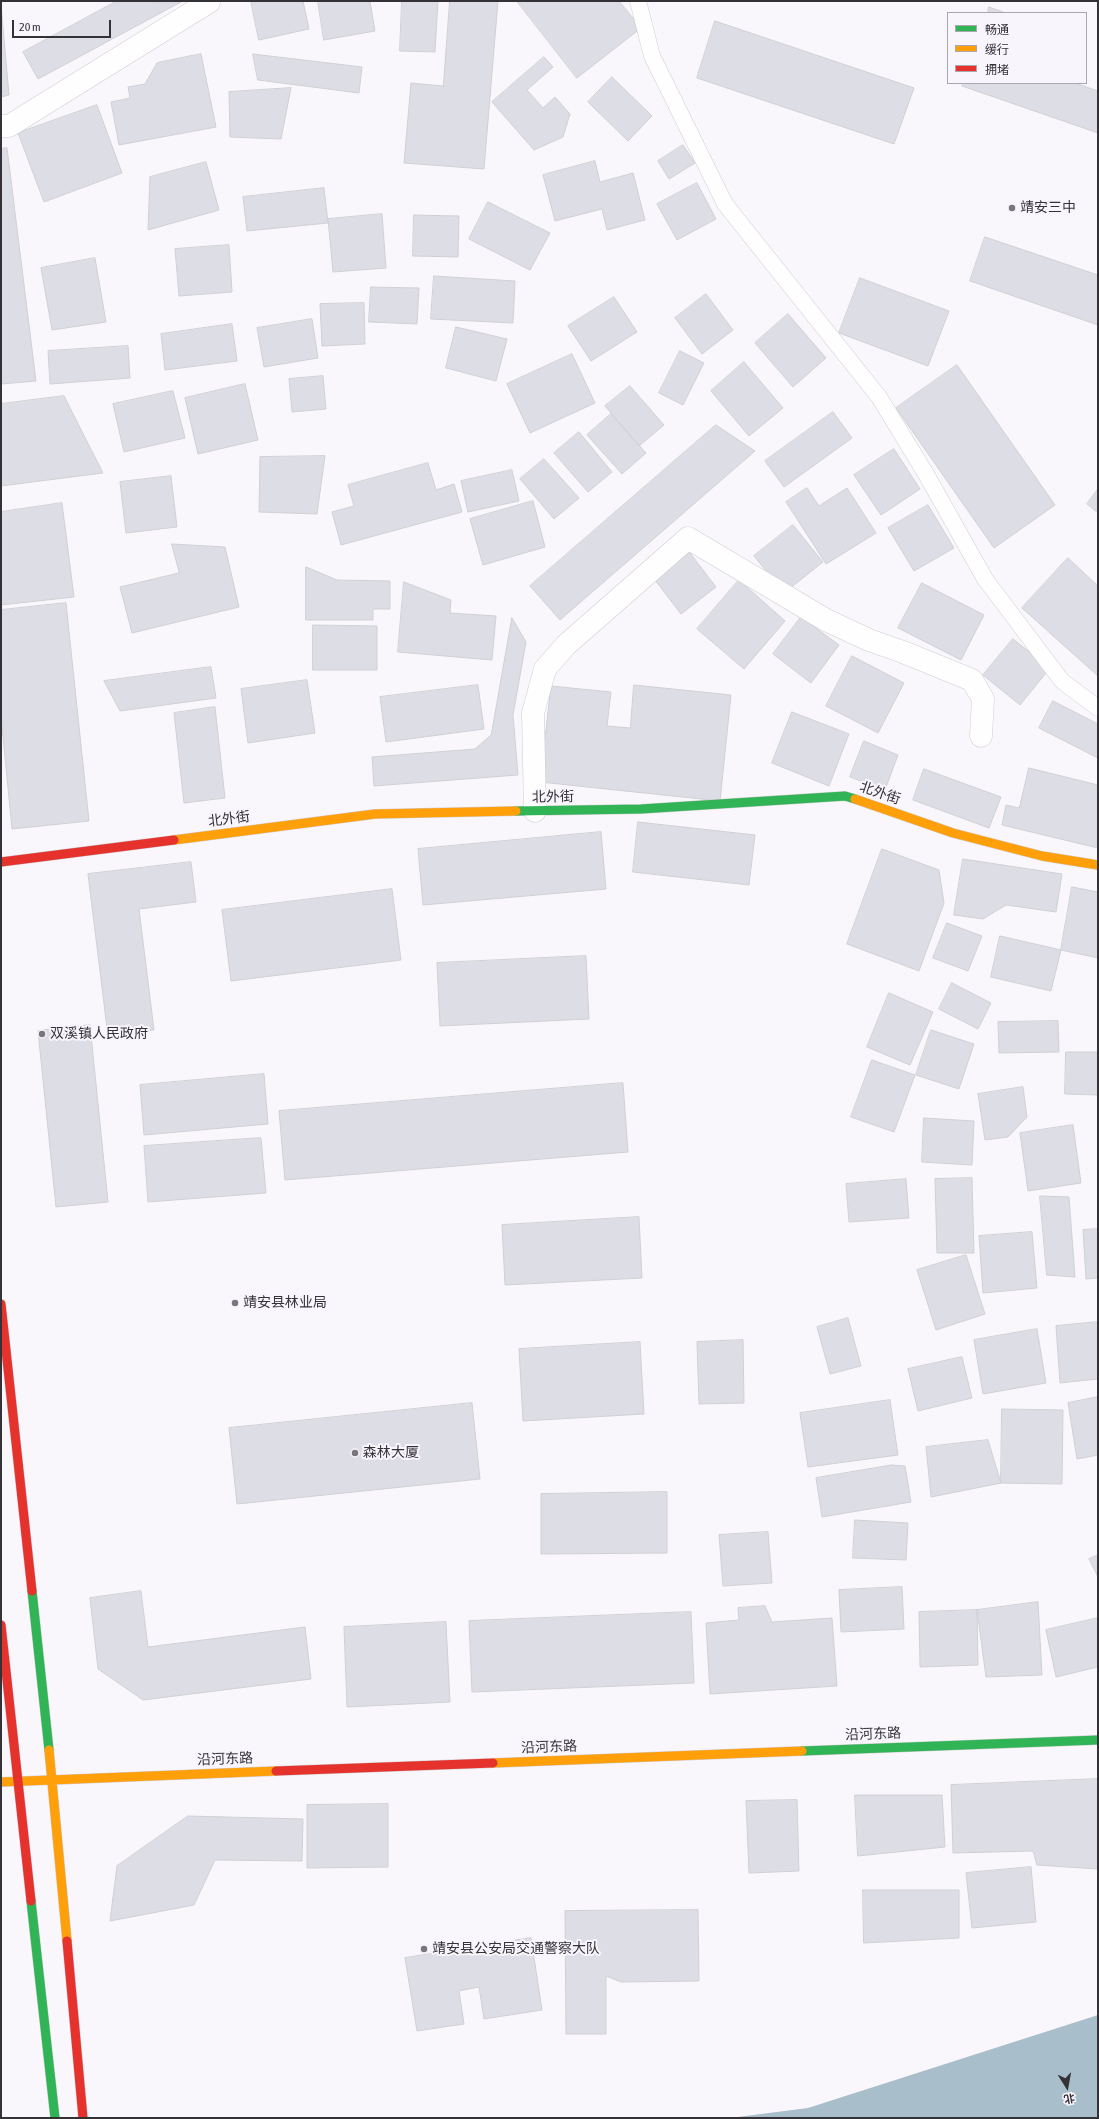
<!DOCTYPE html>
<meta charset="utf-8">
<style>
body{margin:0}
#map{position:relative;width:1099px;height:2119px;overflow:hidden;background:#f9f7fb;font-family:"Asap Condensed","Noto Sans SC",sans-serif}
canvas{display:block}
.frame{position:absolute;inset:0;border:2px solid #343237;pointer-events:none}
.legend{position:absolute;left:947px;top:12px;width:140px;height:72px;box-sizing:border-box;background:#f8f5fd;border:1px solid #aaa7ae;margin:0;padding:5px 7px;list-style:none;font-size:12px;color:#343237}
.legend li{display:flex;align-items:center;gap:8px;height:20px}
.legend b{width:20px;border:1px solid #aaa7ae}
.north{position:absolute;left:1047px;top:2067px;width:40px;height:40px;-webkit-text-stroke:3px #f8f5fd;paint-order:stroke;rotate:169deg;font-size:11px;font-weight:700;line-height:16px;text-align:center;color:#343237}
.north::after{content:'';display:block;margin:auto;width:14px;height:18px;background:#343237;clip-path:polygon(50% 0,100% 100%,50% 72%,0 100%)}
.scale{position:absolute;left:12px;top:20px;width:99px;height:18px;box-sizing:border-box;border:2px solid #343237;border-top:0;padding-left:5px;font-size:12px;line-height:14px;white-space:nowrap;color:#343237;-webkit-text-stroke:3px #f8f5fd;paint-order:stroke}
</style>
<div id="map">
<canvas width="1099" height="2119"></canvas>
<div class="frame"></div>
<ul class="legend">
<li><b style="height:5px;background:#30b455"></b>畅通</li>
<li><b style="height:5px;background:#ff9f0a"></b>缓行</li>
<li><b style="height:5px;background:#e5322d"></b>拥堵</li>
</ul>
<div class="north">北</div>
<div class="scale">20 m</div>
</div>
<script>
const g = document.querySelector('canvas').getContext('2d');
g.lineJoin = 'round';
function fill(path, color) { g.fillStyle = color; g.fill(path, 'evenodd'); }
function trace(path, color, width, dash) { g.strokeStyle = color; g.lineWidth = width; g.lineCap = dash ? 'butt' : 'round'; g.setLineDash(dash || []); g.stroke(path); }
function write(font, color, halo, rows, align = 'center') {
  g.font = font + ' "Asap Condensed","Noto Sans SC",sans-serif'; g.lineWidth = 4; g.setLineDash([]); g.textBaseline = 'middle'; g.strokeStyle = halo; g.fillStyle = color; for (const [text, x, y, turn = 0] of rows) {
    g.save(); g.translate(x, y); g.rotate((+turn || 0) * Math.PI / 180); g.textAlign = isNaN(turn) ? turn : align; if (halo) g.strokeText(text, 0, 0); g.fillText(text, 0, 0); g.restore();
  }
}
const water = new Path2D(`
 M1098 2015V2118H730L808 2108Z`);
const building = new Path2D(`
 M117 1 181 2 38 79 23 52Z
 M251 1H303L309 29 259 40Z
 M318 1H370L375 31 324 40Z
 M402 1H438L435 52 400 51Z
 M450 1H498L484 169 404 163 411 83 443 86Z
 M517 1H619L641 28 577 78Z
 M1 5 9 95 1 97Z
 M989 7 1006 13H988Z
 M715 21 914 88 894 144 697 78Z
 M201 54 216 127 119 145 111 102 130 98 128 87 145 84 157 63Z
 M253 54 362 67 359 93 258 80Z
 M544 57 553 67 527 90 543 108 555 97 570 114 563 137 534 150 492 102Z
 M612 77 652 116 628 141 588 102Z
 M963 83H1075L1098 91V133L962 86Z
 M291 88 281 139 230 137 229 92Z
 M97 105 122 173 44 202 18 133Z
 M683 145 695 163 669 179 658 161Z
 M7 148 36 381 1 384V149Z
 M595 161 600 182 633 173 645 220 607 230 602 209 555 221 543 175Z
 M206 162 219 210 148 230 150 177Z
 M697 183 716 219 677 240 657 204Z
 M324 188 328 223 247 231 243 197Z
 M488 202 550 233 530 270 469 239Z
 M382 214 386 268 333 272 328 219Z
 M414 215 459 216 458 257 413 256Z
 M985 237 1098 275V325L970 281Z
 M229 245 232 292 179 296 175 249Z
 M95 258 106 322 52 330 41 268Z
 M434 276 515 281 513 323 431 319Z
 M860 278 949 311 928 366 839 333Z
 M371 287 419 288 417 324 369 322Z
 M706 294 733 330 702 354 675 318Z
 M614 297 637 332 591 361 568 326Z
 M364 303 365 344 322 346 320 304Z
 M788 314 826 358 793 387 755 343Z
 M312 319 318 358 264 367 257 328Z
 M232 324 237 361 165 370 161 334Z
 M456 327 507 339 496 381 446 368Z
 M128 346 130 378 50 384 48 351Z
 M680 351 704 363 683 405 659 393Z
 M572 354 595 403 530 433 507 384Z
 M744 362 783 408 749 436 711 391Z
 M957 365 1055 505 994 548 896 408Z
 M323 376 326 409 292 412 289 379Z
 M245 384 258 440 198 454 185 398Z
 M630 386 664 425 639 446 605 406Z
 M173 391 185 438 124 452 113 404Z
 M64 396 103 473 1 486V404Z
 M833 412 852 438 784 487 765 461Z
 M611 414 646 453 622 474 587 435Z
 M716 425 755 451 560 620 530 586Z
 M579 432 612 472 588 492 554 453Z
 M894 449 920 489 881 515 854 475Z
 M325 456 317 514 259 512 260 457Z
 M544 459 579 498 554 519 520 479Z
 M428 463 436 490 454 484 462 512 341 545 332 512 354 506 348 485Z
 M512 470 519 501 468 512 461 481Z
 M171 476 177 527 126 533 120 482Z
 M807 488 819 506 847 488 876 533 826 564 786 502Z
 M1098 489V513L1087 504Z
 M533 501 545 547 483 565 470 519Z
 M62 503 74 597 1 605V512Z
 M928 505 954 548 914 571 888 528Z
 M793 525 823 562 784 593 754 556Z
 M172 544 225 547 239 607 132 633 120 587 179 573Z
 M690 553 716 587 681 614 655 580Z
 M1068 558 1098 586V676L1022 608Z
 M306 567 337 580 390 581V609H373V620H306Z
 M739 580 785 621 744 669 697 629Z
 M404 582 451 600 450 613 496 616 492 660 398 652Z
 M922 583 984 615 961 660 898 628Z
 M66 603 89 821 12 829 1 716V610Z
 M801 617 839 645 811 683 773 654Z
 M512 618 526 642 513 715 518 775 374 786 372 757 475 749 491 735Z
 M313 625 377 626V670H313Z
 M1013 639 1050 668 1020 705 983 675Z
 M852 656 904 683 878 733 826 706Z
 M211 667 216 698 120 711 104 681Z
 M307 680 315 733 248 743 241 689Z
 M478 685 484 729 386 742 380 697Z
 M634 685 731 695 720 801 540 782 551 686 611 692 607 726 630 728Z
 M1053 701 1098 724V758L1039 728Z
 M215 707 225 798 184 803 174 713Z
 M792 712 849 734 829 786 772 763Z
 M864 741 898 755 885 790 850 777Z
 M1029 768 1098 785V848L1002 825 1006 805 1019 808Z
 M924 769 1001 797 989 828 913 800Z
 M638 822 755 835 749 885 633 872Z
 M601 832 606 889 423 905 418 849Z
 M882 849 939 870 944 903 919 971 847 944Z
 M963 859 1062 874 1056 912 1006 905 983 919 954 915Z
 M191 862 196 902 139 909 154 1030 108 1036 88 874Z
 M1072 887 1098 892V958L1061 950Z
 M392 889 401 960 231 981 222 910Z
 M947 923 982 936 968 971 933 958Z
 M1000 936 1061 950 1051 991 991 977Z
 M586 956 589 1019 440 1026 437 963Z
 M952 983 991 1003 978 1029 939 1009Z
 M889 993 933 1012 910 1065 867 1047Z
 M1058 1021 1059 1052 999 1053 998 1022Z
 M90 1025 108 1202 56 1207 38 1031Z
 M931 1030 974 1044 959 1089 916 1075Z
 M1066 1052H1098V1095L1065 1094Z
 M872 1060 915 1075 894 1132 851 1117Z
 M264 1074 268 1124 144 1135 140 1085Z
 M623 1083 628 1152 285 1180 279 1111Z
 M1023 1087 1027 1117 1008 1137 985 1140 978 1094Z
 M924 1118 974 1121 972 1165 922 1162Z
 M1073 1125 1081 1183 1028 1191 1020 1133Z
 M261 1138 266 1193 148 1202 144 1146Z
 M972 1178 974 1253H937L935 1179Z
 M906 1179 909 1218 849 1222 846 1184Z
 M1040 1196 1069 1197 1075 1277 1047 1275Z
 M639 1217 642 1278 505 1285 502 1225Z
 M1098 1229V1278L1086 1279 1083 1230Z
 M1032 1232 1037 1288 983 1293 979 1236Z
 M966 1255 985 1314 936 1330 917 1270Z
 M848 1318 861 1366 830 1374 817 1327Z
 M1098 1322V1379L1060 1383 1056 1326Z
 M1037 1329 1046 1383 983 1394 974 1340Z
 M743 1340 744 1403 699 1404 697 1342Z
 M640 1342 644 1414 523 1421 519 1349Z
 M962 1357 972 1398 918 1411 908 1369Z
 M1098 1397V1455L1077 1459 1068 1403Z
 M890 1400 898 1455 808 1467 800 1413Z
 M472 1403 480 1479 237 1504 229 1428Z
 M1002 1409 1063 1410 1062 1484 1001 1483Z
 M988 1440 1001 1483 931 1497 926 1447Z
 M892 1465 905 1466 911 1502 822 1517 816 1478Z
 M667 1492V1553L541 1554V1494Z
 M855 1520 908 1523 906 1560 853 1558Z
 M768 1532 772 1583 723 1586 719 1535Z
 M1098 1555V1577L1089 1559Z
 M902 1587 904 1629 841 1632 839 1590Z
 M141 1591 148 1647 305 1627 311 1679 143 1700 98 1669 90 1598Z
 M1038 1602 1042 1675 986 1677 977 1610Z
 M765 1606 772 1622 832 1618 837 1686 710 1694 706 1623 739 1620 738 1608Z
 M977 1610 978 1665 920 1667 919 1612Z
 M691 1612 694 1683 472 1692 469 1621Z
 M1098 1618V1667L1056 1677 1046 1630Z
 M446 1622 450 1702 347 1707 344 1627Z
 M1098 1779V1869L1037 1865 1033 1851 953 1853 951 1785Z
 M855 1795H942L945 1847 858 1856Z
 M797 1800 799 1871 749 1873 746 1801Z
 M388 1804V1867L307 1868V1805Z
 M188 1816 303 1819 302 1861 215 1860 194 1905 110 1921 117 1866Z
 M1031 1867 1036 1922 972 1928 966 1873Z
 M863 1890H959V1938L864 1943Z
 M698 1910 699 1981 621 1982 606 1976V2034H566L565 1911Z
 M531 1938 542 2010 484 2019 479 1987 459 1991 464 2024 417 2031 405 1958Z`);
const lane = new Path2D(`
 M638 1 652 56 725 204 879 397 926 474 985 579 1062 681 1098 708`);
const street = new Path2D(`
 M1 126H9L209 2
 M535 811 533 713 545 669 566 645 688 538 826 620 869 640 903 652 972 680 983 699 981 736`);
const fast = new Path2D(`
 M516 811 641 809 845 796 855 799
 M32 1591 49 1750
 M802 1751 1098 1740
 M31 1901 55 2118`);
const slow = new Path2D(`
 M855 799 953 833 1042 856 1098 865
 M174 840 375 814 516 811
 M49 1750 67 1941
 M493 1763 802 1751
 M1 1782 276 1771`);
const jam = new Path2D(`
 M1 862 174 840
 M1 1304 32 1591
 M1 1625 31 1901
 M276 1771 493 1763
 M67 1941 83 2118`);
const markers = [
 [1012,208,4,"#79777c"],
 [42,1034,4,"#79777c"],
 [235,1303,4,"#79777c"],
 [355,1453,4,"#79777c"],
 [424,1949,4,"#79777c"]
];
const poiNames = [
 ["靖安三中",1020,208],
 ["双溪镇人民政府",50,1034],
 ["靖安县林业局",243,1303],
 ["森林大厦",363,1453],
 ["靖安县公安局交通警察大队",432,1949]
];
const streetNames = [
 ["北外街",880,793,19],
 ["北外街",553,797,-1],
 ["北外街",229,819,-7],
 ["沿河东路",873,1734,-2],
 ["沿河东路",549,1747,-2],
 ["沿河东路",225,1759,-2]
];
fill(water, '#a8becb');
fill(building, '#dddee5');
trace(building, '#d0d0d4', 1);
trace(lane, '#cfcdd1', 17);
trace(street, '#cfcdd1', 23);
trace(fast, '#cfcdd1', 10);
trace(slow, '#cfcdd1', 10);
trace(jam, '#cfcdd1', 10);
trace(lane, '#fefefe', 16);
trace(street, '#fefefe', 22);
trace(fast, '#30b455', 9);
trace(slow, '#ff9f0a', 9);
trace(jam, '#e5322d', 9);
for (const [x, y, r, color] of markers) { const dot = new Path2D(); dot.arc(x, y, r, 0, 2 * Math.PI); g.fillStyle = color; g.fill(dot); trace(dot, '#f8f5fd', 1.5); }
write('14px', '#343237', '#f8f5fd', poiNames, 'left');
write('14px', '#343237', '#f8f5fd', streetNames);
</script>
